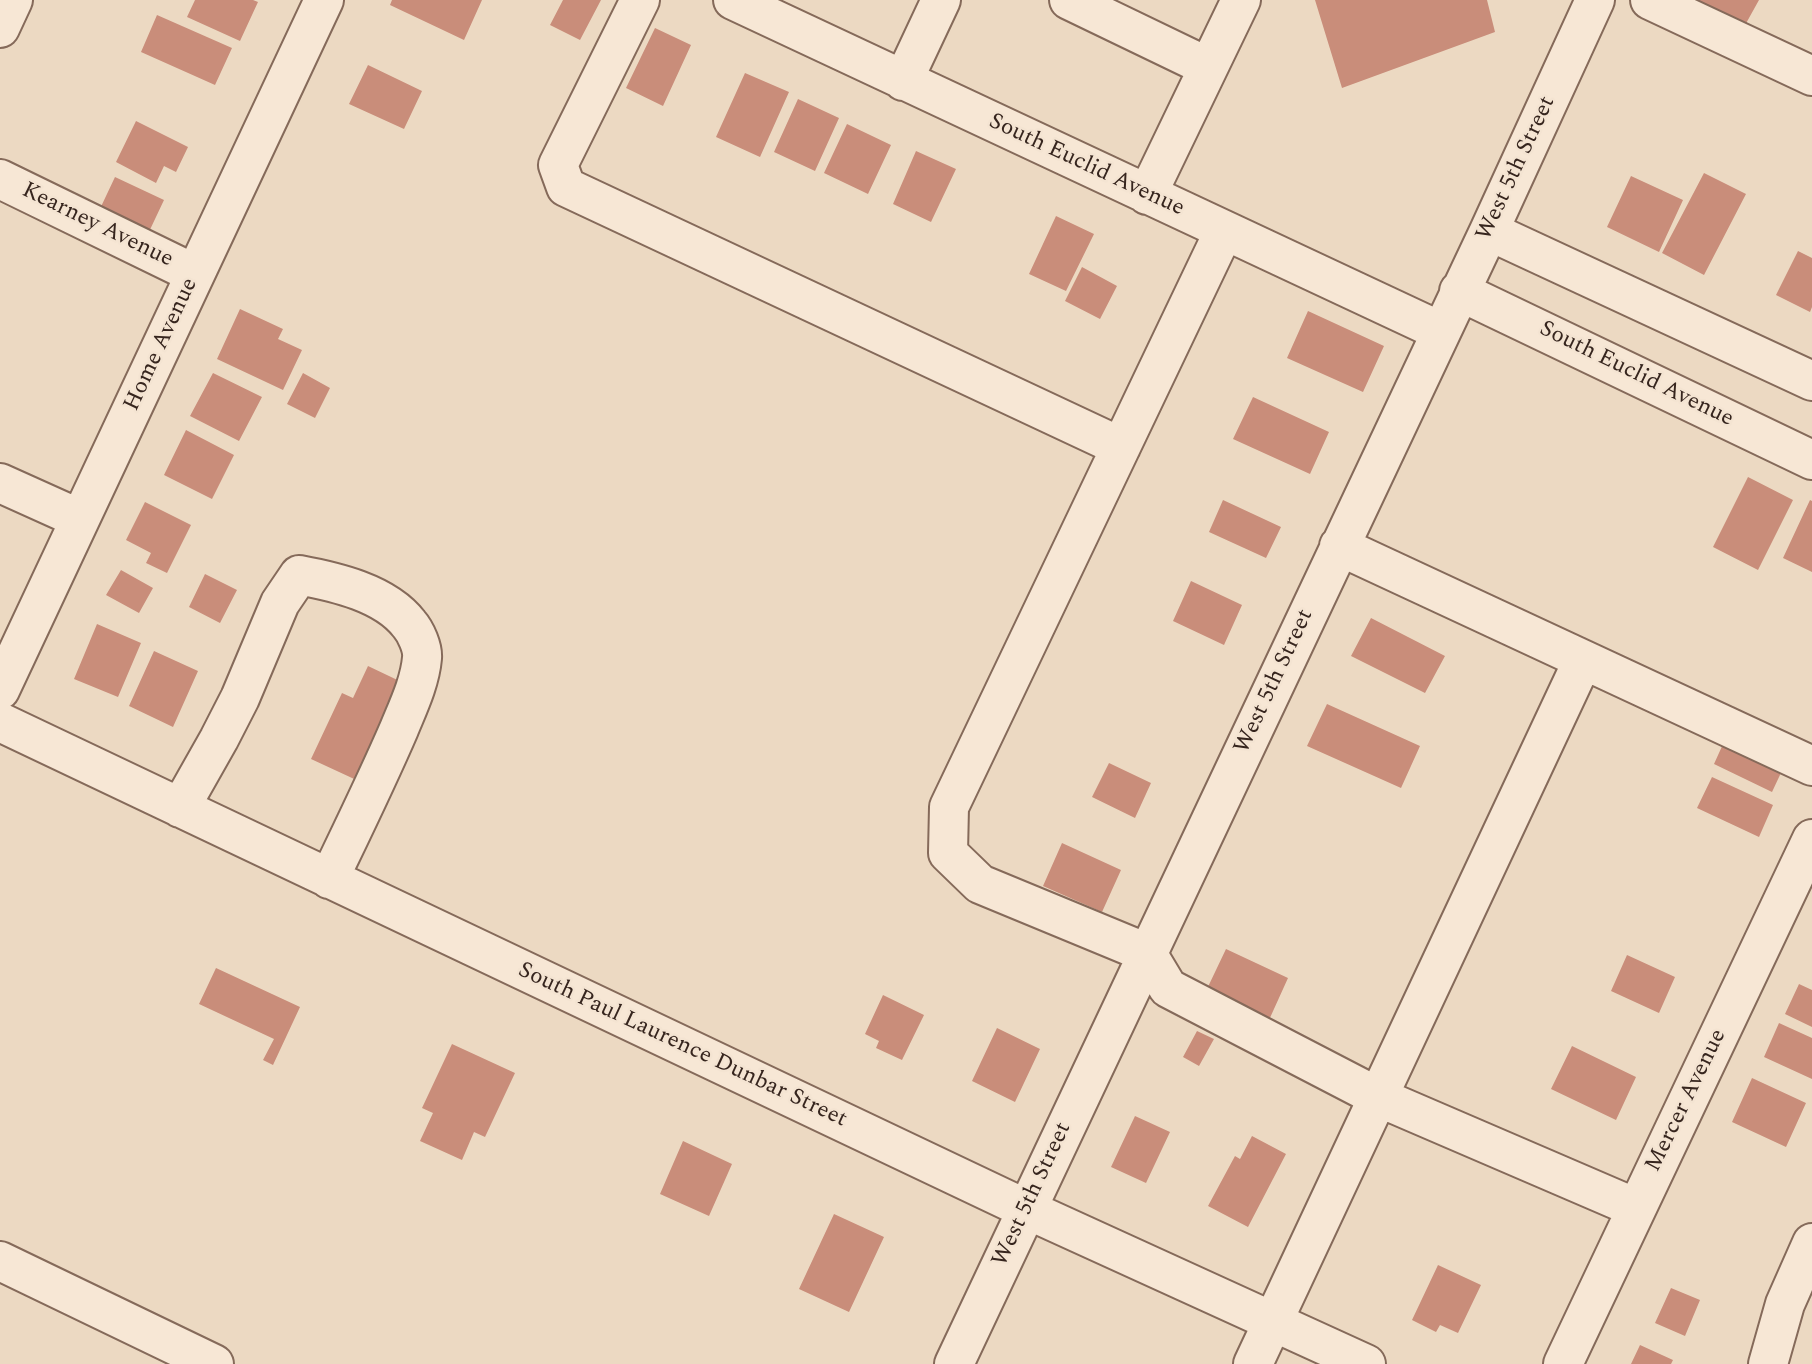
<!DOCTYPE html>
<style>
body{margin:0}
canvas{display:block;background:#ecd9c2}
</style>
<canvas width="1812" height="1364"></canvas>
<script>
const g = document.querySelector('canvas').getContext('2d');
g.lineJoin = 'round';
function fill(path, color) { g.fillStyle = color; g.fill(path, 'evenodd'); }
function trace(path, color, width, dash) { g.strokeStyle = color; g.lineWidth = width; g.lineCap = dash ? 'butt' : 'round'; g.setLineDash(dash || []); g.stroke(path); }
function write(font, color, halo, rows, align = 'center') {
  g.font = font + ' Spectral,serif'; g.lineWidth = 5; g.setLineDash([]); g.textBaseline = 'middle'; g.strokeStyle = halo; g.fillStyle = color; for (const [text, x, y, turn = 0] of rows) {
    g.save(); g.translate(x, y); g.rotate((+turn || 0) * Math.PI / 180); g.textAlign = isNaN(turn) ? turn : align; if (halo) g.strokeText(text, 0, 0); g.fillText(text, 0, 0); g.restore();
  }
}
const building = new Path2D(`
 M195 0H253L258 2 240 41 187 17Z
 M392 0H482L464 40 390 5Z
 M563 0H601L580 40 550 25Z
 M1315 0H1487L1495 32 1342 88Z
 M1693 0H1759L1744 27Z
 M157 15 232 48 215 85 141 52Z
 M655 28 691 45 663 106 626 88Z
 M368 65 422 91 404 129 349 104Z
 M745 73 789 92 760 157 716 137Z
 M798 99 839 118 815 171 774 152Z
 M136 121 188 147 176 172 164 166 156 183 116 162Z
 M847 124 891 145 868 194 824 173Z
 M916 151 956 169 931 222 893 204Z
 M1704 173 1746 194 1704 275 1662 253Z
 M1631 176 1683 200 1659 252 1607 227Z
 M115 177 164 200 147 236 98 213Z
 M1056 216 1094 234 1066 291 1029 274Z
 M1798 251 1812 258V307L1810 312 1776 295Z
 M1082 267 1117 286 1100 319 1065 301Z
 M240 309 283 329 278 339 302 350 283 390 217 359Z
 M1308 311 1384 346 1363 392 1287 358Z
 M213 373 262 397 239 441 190 416Z
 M303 373 330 388 315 418 287 404Z
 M1253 397 1329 432 1310 474 1233 439Z
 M186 430 234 455 212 499 164 475Z
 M1748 477 1793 500 1758 570 1713 547Z
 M1223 500 1281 527 1266 558 1209 532Z
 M1810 500 1812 501V572L1783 558Z
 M145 502 191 525 167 573 146 563 151 553 126 540Z
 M121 570 153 588 139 613 106 595Z
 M205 574 237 590 220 623 189 607Z
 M1191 581 1242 605 1224 645 1173 621Z
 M1371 618 1445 656 1425 693 1351 656Z
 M97 624 141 643 118 697 74 679Z
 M154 651 198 671 173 727 129 706Z
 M368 666 410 686 365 784 311 759 342 693 353 698Z
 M1327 704 1420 746 1401 788 1307 746Z
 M1728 733 1787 760 1772 792 1714 764Z
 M1109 763 1151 783 1135 818 1092 797Z
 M1712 777 1773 805 1759 837 1697 808Z
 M1062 843 1121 870 1102 912 1043 886Z
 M1226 949 1288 978 1269 1020 1206 991Z
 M1627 955 1675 977 1659 1013 1611 991Z
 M216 968 300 1007 273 1065 263 1060 274 1039 199 1004Z
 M1799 984 1812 990V1027L1785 1014Z
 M883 995 924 1015 902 1060 876 1048 879 1041 865 1034Z
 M1779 1023 1812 1038V1079L1764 1057Z
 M997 1028 1040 1049 1015 1102 972 1081Z
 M1197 1031 1214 1039 1199 1066 1183 1057Z
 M452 1044 515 1073 485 1137 474 1132 462 1160 420 1141 433 1113 422 1108Z
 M1572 1046 1636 1077 1616 1120 1551 1089Z
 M1752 1078 1806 1103 1786 1147 1732 1122Z
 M1135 1116 1170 1132 1146 1183 1111 1167Z
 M1252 1136 1286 1154 1248 1227 1208 1206 1235 1156 1240 1159Z
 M683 1141 732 1164 709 1216 660 1194Z
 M834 1214 884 1237 849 1312 799 1289Z
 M1438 1265 1481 1285 1458 1333 1440 1325 1436 1332 1412 1320Z
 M1671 1288 1700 1300 1685 1336 1655 1323Z
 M1640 1345 1673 1360 1671 1364H1631Z`);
const minor = new Path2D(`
 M640 0 558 165 566 187 1121 447
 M733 0 1440 331
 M1069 0 1208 67
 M1650 0 1812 76
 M0 28 13 0
 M903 81 941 0
 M0 179 195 274
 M1147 195 1241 0
 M1224 231 949 807 948 853 980 884 1147 953 1168 988 1378 1097 1636 1208
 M1489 231 1812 381
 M1459 291 1812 460
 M0 483 80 519
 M1339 546 1812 766
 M0 690 324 0
 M0 722 1026 1209 1366 1364
 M180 808 219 739 240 698 280 603 299 575C336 582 385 593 409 624 416 632 423 648 422 658 420 682 408 707 399 729 377 780 353 829 329 879
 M0 1261 214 1364
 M954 1364 1489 231 1595 0
 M1253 1364 1583 660
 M1563 1364 1812 839
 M1768 1364 1785 1304 1812 1243`);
const streetNames = [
 ["South Euclid Avenue",1086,166,25],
 ["West 5th Street",1517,169,-65],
 ["Kearney Avenue",97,226,26],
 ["Home Avenue",162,345,-65],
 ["South Euclid Avenue",1636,375,26],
 ["West 5th Street",1275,682,-65],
 ["South Paul Laurence Dunbar Street",682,1046,25],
 ["Mercer Avenue",1687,1101,-64],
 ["West 5th Street",1033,1195,-65]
];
fill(building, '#c98d7a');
trace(minor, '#856a5a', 42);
trace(minor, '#f7e7d5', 38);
write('23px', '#36251e', '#f4e4d2', streetNames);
</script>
